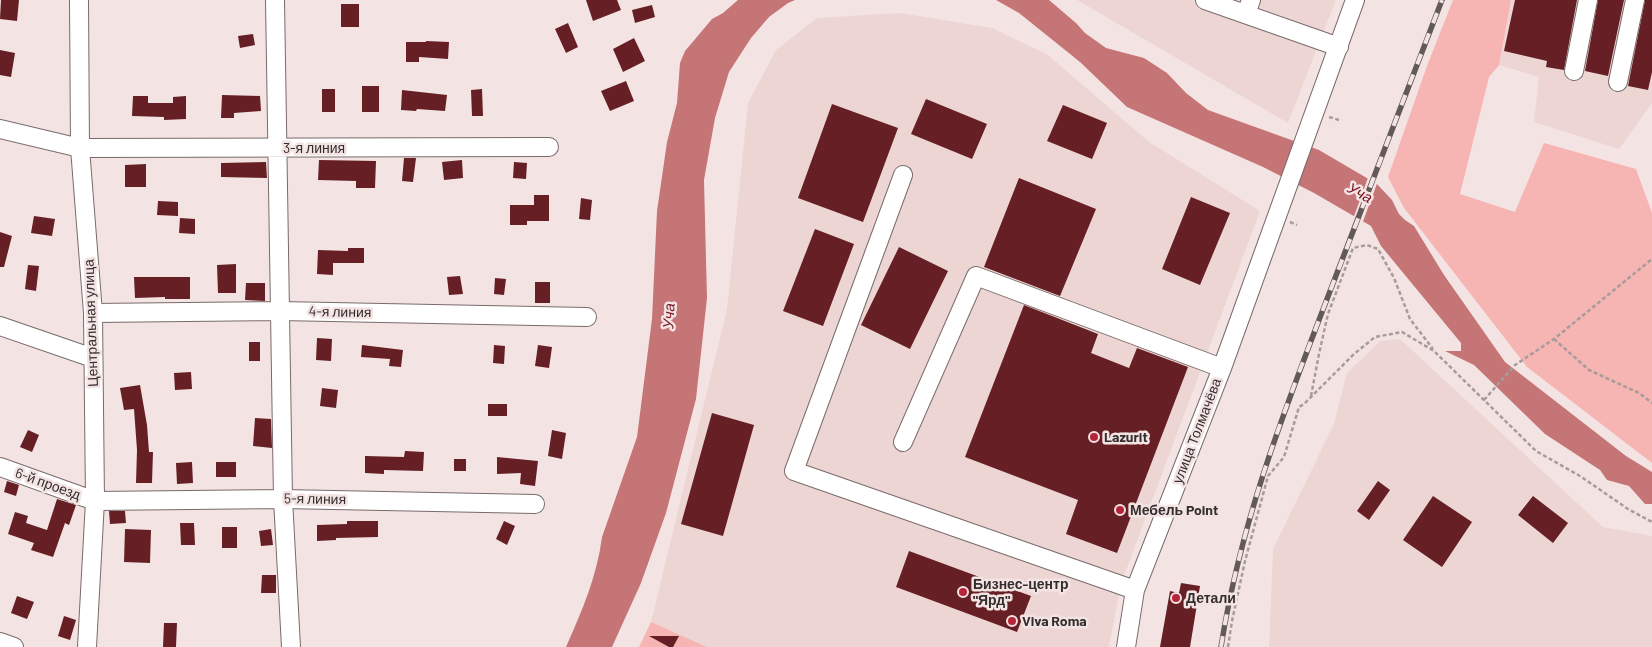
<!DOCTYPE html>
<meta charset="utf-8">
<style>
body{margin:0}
canvas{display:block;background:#f3e4e3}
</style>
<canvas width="1652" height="647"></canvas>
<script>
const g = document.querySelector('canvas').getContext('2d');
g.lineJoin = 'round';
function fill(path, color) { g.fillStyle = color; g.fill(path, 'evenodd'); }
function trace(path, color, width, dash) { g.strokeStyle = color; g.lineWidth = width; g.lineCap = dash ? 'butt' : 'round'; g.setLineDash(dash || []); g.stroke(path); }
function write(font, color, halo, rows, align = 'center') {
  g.font = font + ' Barlow,sans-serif'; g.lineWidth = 5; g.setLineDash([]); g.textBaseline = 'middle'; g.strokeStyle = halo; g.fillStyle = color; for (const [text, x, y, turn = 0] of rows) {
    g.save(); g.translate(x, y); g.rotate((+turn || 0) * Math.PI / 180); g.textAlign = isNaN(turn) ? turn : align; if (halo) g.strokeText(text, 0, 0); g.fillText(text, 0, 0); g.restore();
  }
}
const built = new Path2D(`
 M1077 0H1336L1288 123Z
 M1511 0H1652V103L1619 149 1534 122 1539 77 1499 65Z
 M900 13 992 28 1048 55 1149 142 1260 211 1121 584 1109 647H707L651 622 727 309 748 103 776 50 817 18Z
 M1400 339 1603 527 1652 536V647H1269L1273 549 1334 424 1347 373 1380 341Z`);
const green = new Path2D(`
 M1453 0H1511L1499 65 1489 77 1460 194 1515 212 1544 143 1636 169 1652 213V463L1527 367 1404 208 1388 177 1427 66Z
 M651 622 707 647H639Z`);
const water = new Path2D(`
 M738 0H795L788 3 769 17 751 38 729 72 715 118 704 180 707 298 696 399 666 513 641 583 612 647H566C582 611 597 576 602 537L637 437 652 319 657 211 667 142 677 103 680 63 685 51 712 19 723 13Z
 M996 0H1049L1076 23 1085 33 1106 48 1144 58 1167 73 1186 93 1208 110 1319 150 1377 184 1392 200 1399 214 1405 220 1414 226 1444 275 1505 362 1626 456 1652 472V504H1645L1629 486 1607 480 1600 470 1545 434 1474 365 1445 351H1461V343L1381 246 1371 226 1314 193 1263 167 1127 107 1080 62 1019 13Z`);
const pier = new Path2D(`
 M1369 175 1378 181 1362 224 1353 219Z`);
const building = new Path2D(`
 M1 0H19L17 21 0 19Z
 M586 0H617L621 10 593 21Z
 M1515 0H1577L1564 70 1546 67 1547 61 1504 51Z
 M1598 0H1624L1608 76 1585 71Z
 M1645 0H1652V72L1648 90 1628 86Z
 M341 4H359V27H341Z
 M652 5 655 17 635 23 632 10Z
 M568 23 578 47 566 53 555 29Z
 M253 34 255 45 240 48 238 36Z
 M634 38 645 61 623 72 613 49Z
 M426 41 449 42 448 59 419 57V62H406V42H426Z
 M0 50 15 53 11 77 0 75Z
 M626 81 634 101 610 111 601 91Z
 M362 86H379V112H362Z
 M322 89H335V112H322Z
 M482 89 483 116H472L471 90Z
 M402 90 447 95 445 111 417 109 416 111 401 110Z
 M222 95 260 96 261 111 234 113V118H221Z
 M133 96H148V103H173V97L186 96V119L164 120V117L132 116Z
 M926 99 987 124 972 159 911 134Z
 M832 104 898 128 863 222 798 198Z
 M1063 105 1107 123 1092 159 1047 141Z
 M404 158H416L413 182 402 181Z
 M319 160 376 161 375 188H356V181L318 180Z
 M462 160 463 178 444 180 442 162Z
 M266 162 267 178 221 177V163Z
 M514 162 527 163 526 179 513 178Z
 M146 164V187H125V165Z
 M1019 178 1096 209 1060 296 984 267Z
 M534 195H549V221H527V225H510V205H534Z
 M1191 197 1230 213 1200 285 1162 269Z
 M581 198 592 200 590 220 579 219Z
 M158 201 178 202V216L157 215Z
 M34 216 55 219 52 236 31 233Z
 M180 218 195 219V234L179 233Z
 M815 229 854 244 823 326 783 311Z
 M0 232 12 236 4 267H0Z
 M899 247 948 271 910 349 861 325Z
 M348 248H364V263H333V275L317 274 318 250 348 251Z
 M236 264V293H218L217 265Z
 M28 265 39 266 36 291 25 289Z
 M460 276 463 294 449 295 447 277Z
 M134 277H190V299H165V297L135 298Z
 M495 278 506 279 504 295 494 294Z
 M535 282H550V303H535Z
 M246 283H265V301L245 300Z
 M1024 305 1098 334 1091 353 1129 368 1137 348 1188 367 1117 553 1066 534 1078 500 965 457Z
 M317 338 332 339 331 361 316 360Z
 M249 342H260V361H249Z
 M362 345 403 350 401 367 389 366 390 359 361 357Z
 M494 345 505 346 504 364 493 363Z
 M538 345 552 347 549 368 535 366Z
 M191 372 192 389 175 390 174 373Z
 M140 385 147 425 149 452H153L152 483H136L137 450 134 409 124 410 120 388Z
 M322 388 338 390 336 408 320 406Z
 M488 404H507V416H488Z
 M712 413 754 425 723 536 681 524Z
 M255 418 271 419 272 448 253 446Z
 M28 430 39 435 32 452 20 447Z
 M552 430 566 433 562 459 548 456Z
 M405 451 424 452 423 471 384 470V474L365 473V456L404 457Z
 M497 457 538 461 535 486 520 484 521 473 497 474Z
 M454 459H466V471H454Z
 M192 462 193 483 177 484 176 463Z
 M216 462H236V477H216Z
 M7 481 19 485 16 496 4 492Z
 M1378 481 1390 490 1369 520 1357 511Z
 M1433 496 1472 522 1442 567 1403 540Z
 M1533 496 1568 523 1553 543 1518 515Z
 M57 499 76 505 69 525 65 523 53 557 31 550 34 543 8 534 15 512 28 516 26 523 47 530Z
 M109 511H125L126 523 110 524Z
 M347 521H378V537L336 538V540L317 541V525L347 524Z
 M504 521 515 526 507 545 496 539Z
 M180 523H194L195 545H181Z
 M222 527H237V548H222Z
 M125 529 151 530 150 563 124 562Z
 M271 529 273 545 261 546 259 531Z
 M909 551 1031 596 1017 632 896 587Z
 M262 575H276V593H261Z
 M1181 583 1200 586 1190 647H1160L1170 591 1179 593Z
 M17 596 34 602 27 619 11 613Z
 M64 616 76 620 70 640 58 636Z
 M164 623H177L176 647H163Z
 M649 636H679L673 647H669Z`);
const path = new Path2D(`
 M1329 117 1339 120
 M1290 222 1297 225
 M1554 339 1589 370 1639 393 1652 403
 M1311 396 1319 354 1328 314 1353 248 1367 245 1378 249 1394 278 1410 319 1433 349
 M1484 400 1515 365 1554 339 1652 259
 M1228 647 1232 621 1245 561 1268 476 1284 457 1299 407 1304 404 1354 354 1375 337 1402 332 1434 351 1536 451 1580 476 1628 509 1652 522`);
const minor = new Path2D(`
 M79 0 80 148 93 313 95 501 87 647
 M275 0 283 499 291 647
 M1205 0 1339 47
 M1246 14 1251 0
 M1574 71 1588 0
 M1618 82 1635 0
 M0 129 80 148 549 147
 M903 175 794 471 1135 590
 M93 313 280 311 587 317
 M0 326 93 358
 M903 442 976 276 1222 368
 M0 467 95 501 283 499 535 504
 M0 642 14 647
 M1126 647 1135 590 1222 368 1355 0`);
const rail = new Path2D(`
 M1221 647C1241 519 1286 406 1332 286 1369 191 1405 95 1442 0`);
const markers = [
 [1094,437,5,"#b52438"],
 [1120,510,5,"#b52438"],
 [963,592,5,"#b52438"],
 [1176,598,5,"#b52438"],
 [1012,621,5,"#b52438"]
];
const streetNames = [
 ["3-я линия",314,148],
 ["4-я линия",340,312,1],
 ["Центральная улица",91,323,-92],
 ["улица Толмачёва",1197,431,-69],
 ["6-й проезд",48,484,20],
 ["5-я линия",315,499,1]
];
const poiNames = [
 ["Lazurit",1104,437],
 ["Мебель Point",1130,510],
 ["Бизнес-центр",973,584],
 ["\"Ярд\"",973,600],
 ["Детали",1186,598],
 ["Viva Roma",1022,621]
];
const waterNames = [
 ["Уча",1360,193,29],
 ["Уча",669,316,-87]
];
fill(built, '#edd5d4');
fill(green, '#f6b4b3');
fill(water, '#c67576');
fill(pier, '#f3e4e3');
fill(building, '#661f24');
trace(minor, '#786b6a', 20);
trace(path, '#a79c9b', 2.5, [4, 2.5]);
trace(minor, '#fff', 18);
trace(rail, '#625a59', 5.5);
trace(rail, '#f3e4e3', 4, [11]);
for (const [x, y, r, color] of markers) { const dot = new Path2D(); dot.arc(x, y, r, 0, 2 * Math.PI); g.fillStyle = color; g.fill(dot); trace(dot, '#f3e4e3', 2); }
write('14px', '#342e2e', '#f3e4e3', streetNames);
write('bold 14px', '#342e2e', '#f3e4e3', poiNames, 'left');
write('italic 15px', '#781522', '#f3e4e3', waterNames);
</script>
